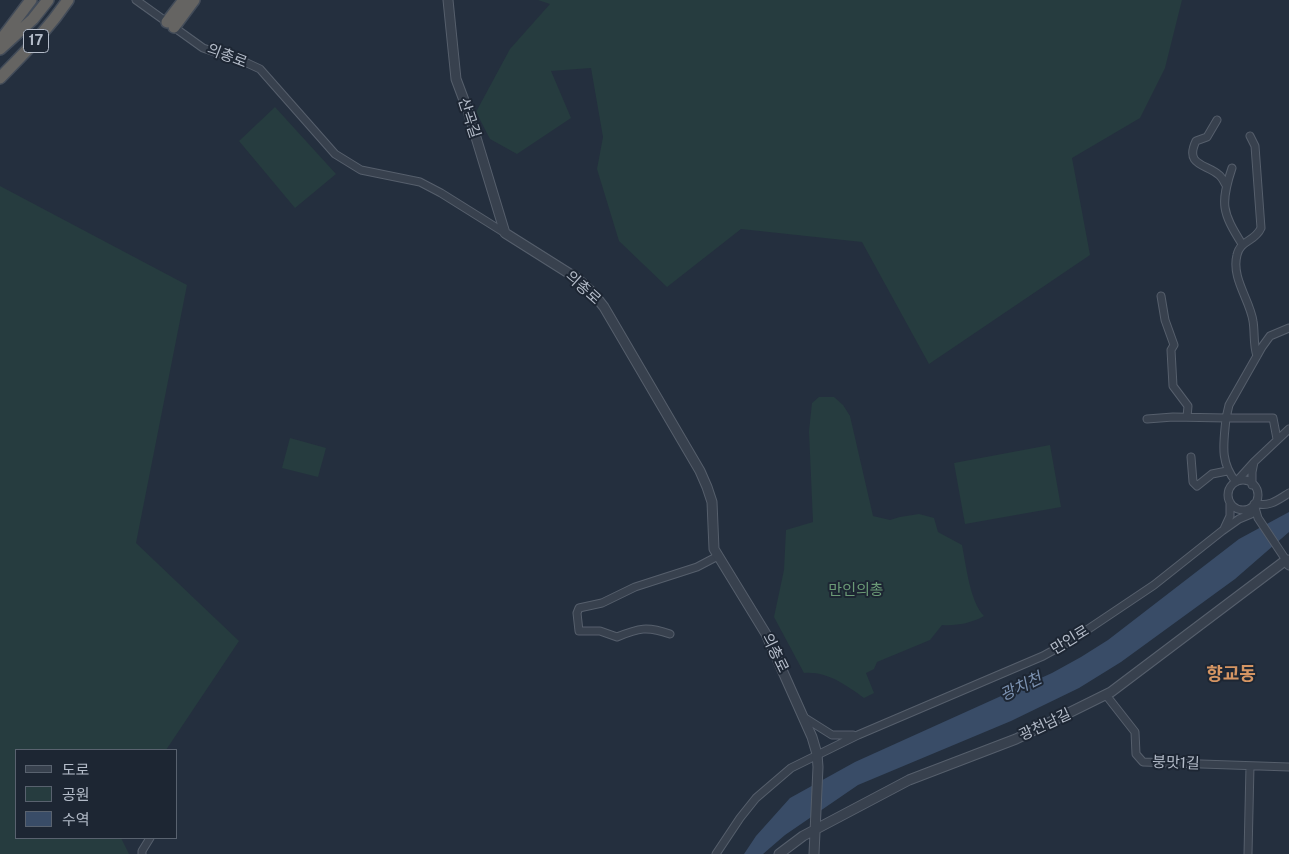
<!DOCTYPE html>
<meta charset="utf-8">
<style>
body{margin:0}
#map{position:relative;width:1289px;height:854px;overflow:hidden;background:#242f3e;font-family:"Public Sans","Noto Sans KR",sans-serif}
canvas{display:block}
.legend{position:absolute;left:15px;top:749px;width:162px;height:90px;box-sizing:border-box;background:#1d2633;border:1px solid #59626f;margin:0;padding:6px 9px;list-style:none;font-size:15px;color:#b4bcc9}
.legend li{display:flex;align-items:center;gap:10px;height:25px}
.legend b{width:25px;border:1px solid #59626f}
</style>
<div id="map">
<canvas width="1289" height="854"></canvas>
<ul class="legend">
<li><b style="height:6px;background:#38414e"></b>도로</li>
<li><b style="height:14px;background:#263c3f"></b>공원</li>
<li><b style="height:14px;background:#394c67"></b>수역</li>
</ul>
</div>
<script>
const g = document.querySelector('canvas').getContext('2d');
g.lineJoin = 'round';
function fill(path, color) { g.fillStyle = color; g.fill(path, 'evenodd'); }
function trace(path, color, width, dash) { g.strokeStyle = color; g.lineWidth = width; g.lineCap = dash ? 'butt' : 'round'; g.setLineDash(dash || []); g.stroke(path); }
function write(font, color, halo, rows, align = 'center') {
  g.font = font + ' "Public Sans","Noto Sans KR",sans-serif'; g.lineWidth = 4; g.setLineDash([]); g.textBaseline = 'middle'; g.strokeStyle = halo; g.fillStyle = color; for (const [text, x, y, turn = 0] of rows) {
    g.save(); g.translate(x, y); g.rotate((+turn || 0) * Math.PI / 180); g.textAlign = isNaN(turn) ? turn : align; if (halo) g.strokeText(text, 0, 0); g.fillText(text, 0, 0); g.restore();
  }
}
const green = new Path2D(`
 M538 0H1182L1165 68 1140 118 1072 158 1090 255 929 364 862 242 741 229 667 287 619 241 597 169 603 137 591 68 551 71 571 118 517 154 490 139 476 112 510 49 550 4Z
 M275 107 336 174 295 208 239 141Z
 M0 186 187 285 136 543 239 641 166 750H16V838H121L129 854H0Z
 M819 397H834L843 405 850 416 873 516 890 520 900 517 919 514 934 518 938 532 962 545C966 565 970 602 984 616 972 623 956 626 942 625L930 640 877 662 874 669 866 673 874 693 864 698C846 685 827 671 804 673L774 617 784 570 786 530 813 522 809 431 812 403Z
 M290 438 326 448 318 477 282 468Z
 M1050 445 1061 507 965 524 954 463Z`);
const water = new Path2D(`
 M1289 512V532L1235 579 1121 662 1079 688 1011 721 858 785 785 835 763 854H744L756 836 790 798 855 762 1052 673 1081 657 1108 640 1239 539Z`);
const minor = new Path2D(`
 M136 0 203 48 247 63 260 69 335 154 361 170 420 182 441 193 505 233
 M1217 120 1207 137 1196 141C1184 166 1207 164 1219 175 1222 177 1224 182 1226 185
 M1250 136 1255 146 1261 228C1255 242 1240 240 1237 255 1231 278 1250 300 1253 321 1255 333 1253 344 1257 356
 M1232 168C1220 204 1222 212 1242 244
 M1161 296 1165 320 1174 345 1171 350 1173 386 1188 406 1187 417
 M1147 419 1173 417 1226 418C1224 442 1219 461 1236 482L1254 462 1252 472V485
 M1277 439 1273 418H1226L1229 405 1262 347 1270 336 1289 328
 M1191 457 1193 482 1197 486 1212 474 1227 471
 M1254 462 1289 429
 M1228 495a15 15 0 1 1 30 0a15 15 0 1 1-30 0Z
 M1255 503C1268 508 1278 500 1289 493
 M1254 504 1258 518 1286 560 1289 559
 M1224 529 1230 516V502
 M670 634C647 626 639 628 617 637L600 631H579L577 613 579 608 602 603 635 587 697 567 718 556
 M1106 695 1135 732 1136 754 1143 762 1289 767
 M805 718 832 735H853
 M142 854V851L150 838
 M716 854 740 818 756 798 791 768 858 735 1043 656 1072 640 1154 585 1222 531 1239 519 1251 514
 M1248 854 1250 766`);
const tertiary = new Path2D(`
 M448 0 456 79 468 111 505 233 578 279 593 293 604 307 700 471 707 487 712 502 714 549 766 634 812 737 817 754 818 767 814 854
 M779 854 803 836 909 780 1016 739 1111 692 1286 560 1289 565`);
const trunk = new Path2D(`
 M167 22 184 0
 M174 27 194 0
 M0 41 31 0
 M0 49 33 19 48 0
 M0 78C26 51 47 31 68 0`);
const shields = [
 [36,41,25]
];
const shieldNames = [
 ["17",36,41]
];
const streetNames = [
 ["의총로",227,56,21],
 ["산곡길",469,118,72],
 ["의총로",583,288,42],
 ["만인로",1070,640,-31],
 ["의총로",775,653,64],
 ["광천남길",1045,725,-25],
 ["붕맛1길",1176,763,2]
];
const parkNames = [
 ["만인의총",856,590]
];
const waterNames = [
 ["광치천",1021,687,-26]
];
const quarterNames = [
 ["향교동",1231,674]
];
fill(green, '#263c3f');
fill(water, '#394c67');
trace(minor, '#565f6c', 9);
trace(tertiary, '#565f6c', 11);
trace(trunk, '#434c59', 14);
trace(minor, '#38414e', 7);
trace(tertiary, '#38414e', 9);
trace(trunk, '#656462', 11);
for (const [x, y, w] of shields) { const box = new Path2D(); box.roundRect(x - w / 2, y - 11.5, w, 23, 4); g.fillStyle = '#1d2633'; g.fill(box); trace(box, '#b4bcc9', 1); }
write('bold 14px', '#b4bcc9', null, shieldNames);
write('15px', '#b4bcc9', '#1d2633', streetNames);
write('15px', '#6b9a76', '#1d2633', parkNames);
write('italic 16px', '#7c92b1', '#1d2633', waterNames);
write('bold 18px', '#d59563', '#1d2633', quarterNames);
</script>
